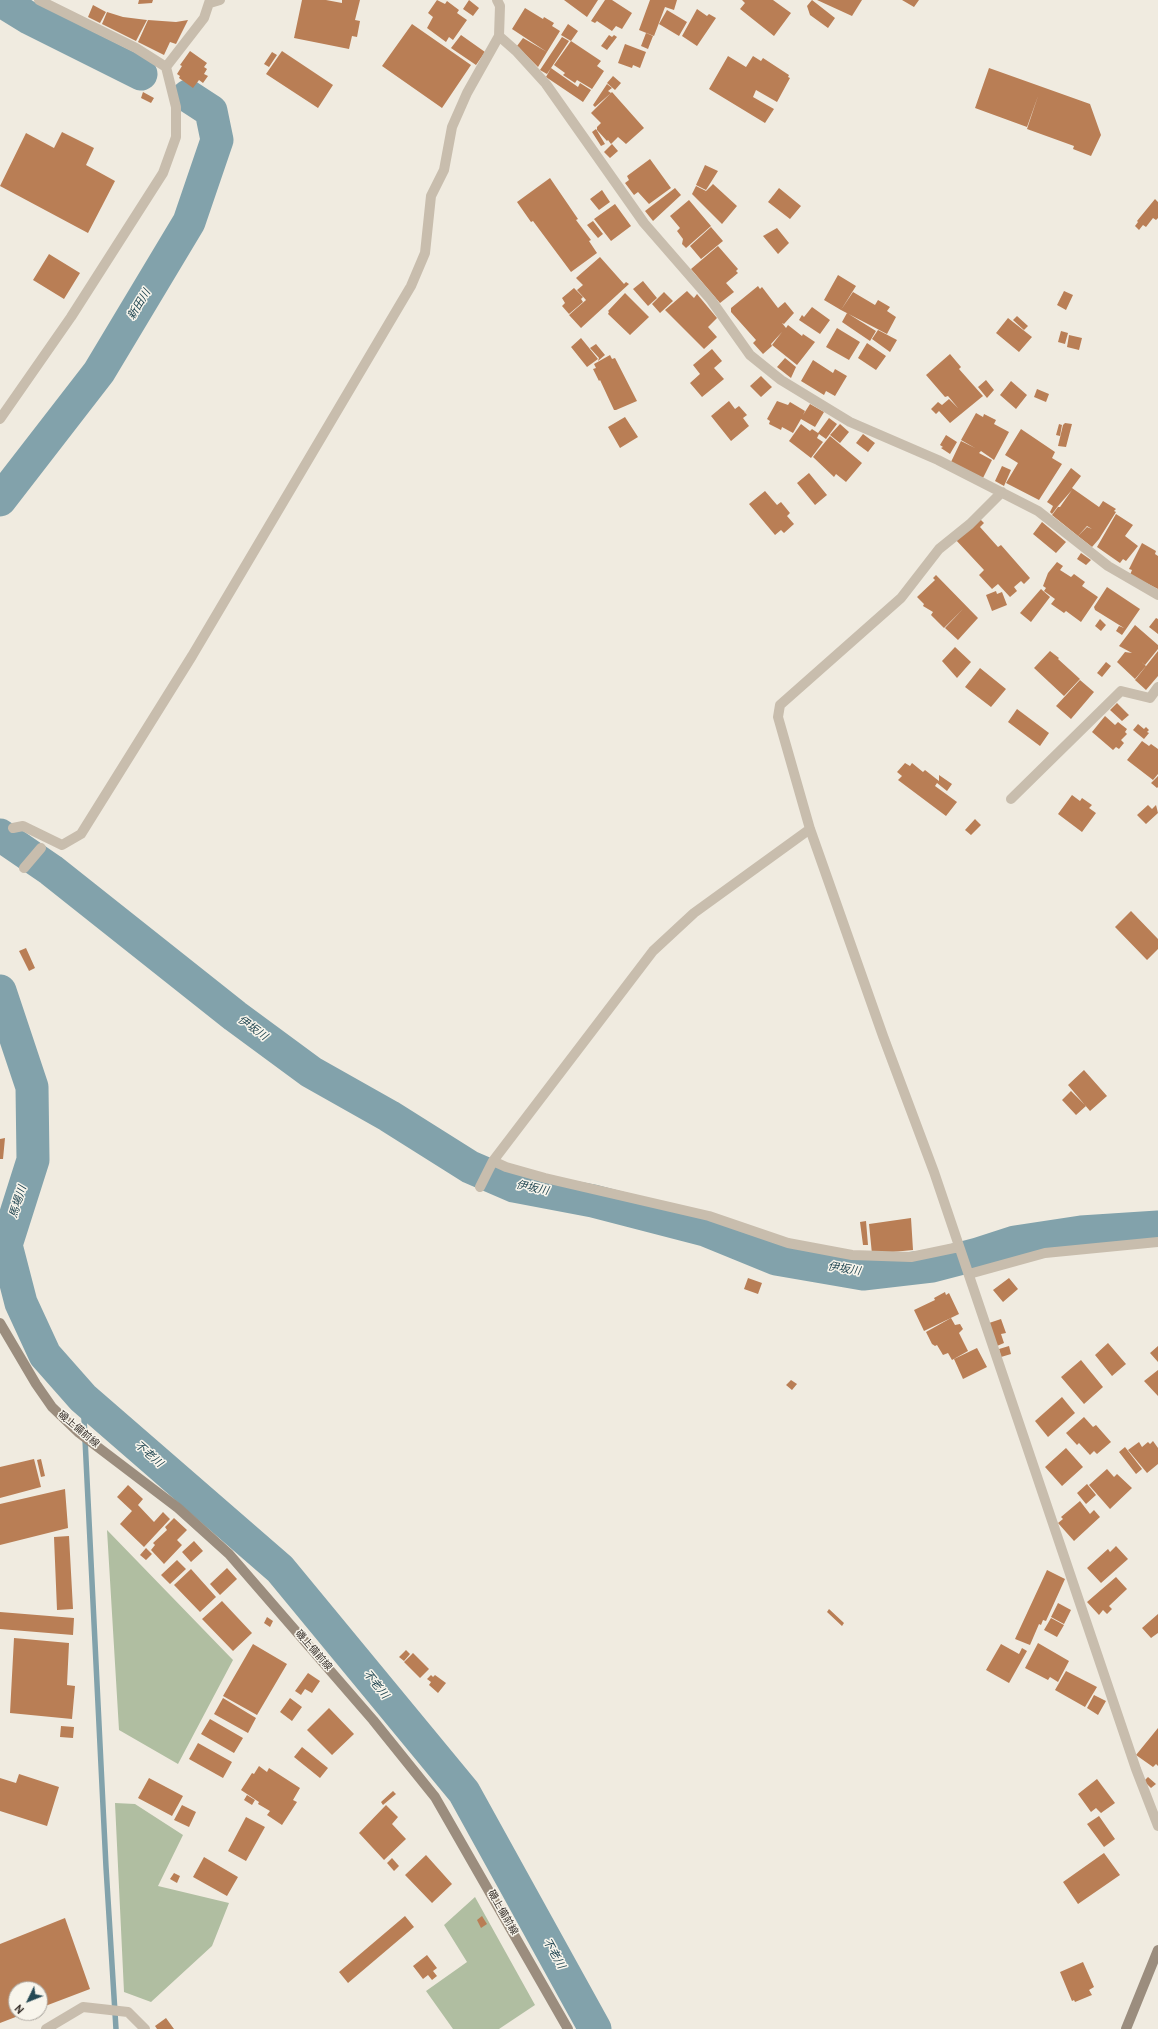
<!DOCTYPE html>
<meta charset="utf-8">
<style>
body{margin:0}
#map{position:relative;width:1158px;height:2029px;overflow:hidden;background:#f0ebe0;font-family:Overpass,sans-serif}
canvas{display:block}
.north{position:absolute;left:8px;top:1981px;width:40px;height:40px;box-sizing:border-box;background:#f8f5ec;border:1px solid #aba69f;border-radius:50%;rotate:227deg;font-size:11px;font-weight:700;line-height:16px;text-align:center;color:#37302b}
.north::after{content:'';display:block;margin:auto;width:14px;height:18px;background:#244954;clip-path:polygon(50% 0,100% 100%,50% 72%,0 100%)}
</style>
<div id="map">
<canvas width="1158" height="2029"></canvas>
<div class="north">N</div>
</div>
<script>
const g = document.querySelector('canvas').getContext('2d');
g.lineJoin = 'round';
function fill(path, color) { g.fillStyle = color; g.fill(path, 'evenodd'); }
function trace(path, color, width, dash) { g.strokeStyle = color; g.lineWidth = width; g.lineCap = dash ? 'butt' : 'round'; g.setLineDash(dash || []); g.stroke(path); }
function write(font, color, halo, rows, align = 'center') {
  g.font = font + ' Overpass,"Noto Sans JP",sans-serif'; g.lineWidth = 3; g.setLineDash([]); g.textBaseline = 'middle'; g.strokeStyle = halo; g.fillStyle = color; for (const [text, x, y, turn = 0] of rows) {
    g.save(); g.translate(x, y); g.rotate((+turn || 0) * Math.PI / 180); g.textAlign = isNaN(turn) ? turn : align; if (halo) g.strokeText(text, 0, 0); g.fillText(text, 0, 0); g.restore();
  }
}
const green = new Path2D(`
 M107 1530 233 1660 178 1764 119 1730Z
 M115 1803 135 1804 183 1835 158 1886 229 1903 212 1946 151 2002 124 1992Z
 M475 1897 535 2005 499 2029H453L426 1991 467 1962 444 1925Z`);
const stream = new Path2D(`
 M83 1398 106 1867 116 2029`);
const river = new Path2D(`
 M0 0 29 18 141 74
 M0 500 99 372 189 222 217 140 211 111 188 96
 M0 835 51 870 235 1016 311 1072 389 1116 470 1167 514 1186 593 1201 705 1230 776 1259 863 1274 932 1266 978 1254 1015 1242 1081 1232 1158 1227
 M0 991 32 1087 33 1160 6 1245 21 1303 45 1355 83 1398 280 1569 464 1792 595 2029`);
const building = new Path2D(`
 M139 0H153L152 3 138 4Z
 M302 0H326L342 3V0H360L355 20 360 21 357 37 352 36 349 49 294 38Z
 M437 0 445 4 447 1 459 10 457 13 467 20 453 40 449 37 446 42 427 28 433 17 428 13Z
 M469 0 479 8 473 16 463 9Z
 M564 0H598L587 17Z
 M605 0H612L632 13 622 29 616 26 612 31 597 21 595 23 591 21Z
 M650 0H677L674 10 665 7 654 36 639 30Z
 M742 0H773L791 13 774 36 740 9 745 3Z
 M812 0 835 18 828 28 810 15 807 6Z
 M817 0H862L852 16Z
 M902 0H919L914 7Z
 M93 5 106 12 100 23 88 17Z
 M525 8 543 19 544 17 554 23 552 26 560 31 547 52 512 29Z
 M697 9 707 16 709 14 716 18 697 46 682 36Z
 M667 10 687 22 679 36 659 24Z
 M107 12 123 17 147 20 136 41 102 24Z
 M148 20 176 22 188 20 176 44 170 42 164 55 138 42Z
 M412 24 471 65 442 108 382 66Z
 M568 24 578 31 571 41 561 35Z
 M646 33 653 36 648 49 641 46Z
 M461 35 485 52 476 65 451 48Z
 M609 35 612 37 614 35 617 37 607 50 601 46Z
 M562 37 569 41 547 74 540 70Z
 M523 38 547 52 538 67 517 46Z
 M571 41 601 61 597 66 604 71 592 89 577 80 575 83 563 75 565 73 554 65Z
 M625 44 646 52 640 68 633 65 632 68 618 63Z
 M190 51 207 63 204 67 207 69 204 74 208 76 203 83 199 80 193 88 179 78 180 76 177 74 182 66 180 65Z
 M282 51 333 85 318 108 266 74Z
 M272 52 277 55 269 67 264 64Z
 M728 56 746 67 753 56 761 61 763 58 789 75 788 77 790 78 777 102 756 90 753 97 774 109 765 123 709 89Z
 M551 68 578 87 580 83 591 90 583 102 546 77Z
 M989 68 1090 104 1101 135 1091 156 1073 149 1074 146 1027 129 1038 96 1027 127 975 108Z
 M613 76 621 83 615 90 607 83Z
 M607 84 612 88 608 91 611 93 595 107 593 105Z
 M143 92 154 98 151 103 141 98Z
 M612 92 644 128 626 144 618 137 611 144 608 140 607 141 597 130V127L601 123 591 113Z
 M596 129 605 144 601 146 592 132Z
 M62 132 94 148 86 165 115 181 88 233 0 186 26 133 54 148Z
 M612 144 618 151 610 158 604 152Z
 M650 159 671 188 649 204 638 192 634 195 625 183 629 180 627 176Z
 M705 165 718 171 706 190 696 185Z
 M550 178 578 219 576 220 591 240 589 241 597 253 571 272 533 221 531 222 517 202Z
 M713 184 737 206 722 224 692 194 696 186 706 191 704 193Z
 M675 188 681 195 653 221 645 211Z
 M779 188 801 206 790 219 768 202Z
 M602 190 610 202 599 210 590 199Z
 M1155 199 1158 202V218L1156 220 1153 218 1146 227 1143 225 1139 230 1135 226 1138 222 1137 221Z
 M689 200 711 226 686 248 682 244 683 239 677 231 680 228 670 216Z
 M615 204 631 226 611 241 594 219Z
 M593 221 603 234 598 238 587 225Z
 M711 227 723 241 701 259 690 246Z
 M777 228 789 243 778 254 763 236Z
 M718 246 738 269 736 271 738 273 726 283 734 292 720 303 691 269Z
 M49 254 80 273 64 299 33 280Z
 M600 257 624 284 626 282 629 284 581 328 569 315 586 300 577 290 583 285 576 278Z
 M838 275 856 286 841 310 824 300Z
 M643 281 657 298 648 306 633 289Z
 M758 286 760 289 762 287 778 308 785 302 794 313 784 324 782 323 786 328 788 325 802 336 803 334 815 342 797 365 772 345 782 332 771 344 772 346 763 354 753 343 756 340 731 312V308Z
 M574 288 583 297 581 299 583 302 569 314 562 306 565 303 562 298Z
 M687 291 694 298 697 294 717 318 708 327 717 337 704 349 665 310Z
 M1064 291 1073 295 1066 310 1057 305Z
 M664 292 673 301 660 313 652 304Z
 M853 292 875 305 878 300 890 307 887 311 896 317 887 334 841 310Z
 M625 293 649 317 630 335 608 314 609 312 608 311Z
 M812 307 830 320 820 334 799 320 802 315 804 317Z
 M847 313 876 331 870 341 842 322Z
 M1017 316 1028 326 1024 330 1013 320Z
 M1008 318 1032 337 1019 352 996 333Z
 M837 328 860 342 849 360 826 347Z
 M878 330 897 340 890 352 872 339Z
 M1061 331 1068 333 1065 344 1058 342Z
 M1069 335 1082 338 1079 350 1067 347Z
 M581 338 598 359 587 367 571 347Z
 M867 343 886 356 876 370 858 358Z
 M596 344 605 355 598 361 599 358 590 348Z
 M712 349 722 361 714 368 724 379 702 397 690 383 700 374 693 365Z
 M950 354 961 367 959 369 983 396 950 423 939 411 936 414 931 409 938 402 942 405 949 399 958 408 948 396 945 397 926 375Z
 M610 355 612 359 615 358 637 401 616 410H614L600 380 599 381 593 369 596 368 594 364Z
 M785 358 796 367 791 378 777 367Z
 M813 360 833 373 835 369 847 376 835 396 826 391 824 395 801 381Z
 M761 376 772 387 761 397 750 386Z
 M986 380 994 390 987 398 978 387Z
 M1011 381 1027 395 1016 409 1000 395Z
 M1037 389 1049 394 1046 402 1034 397Z
 M729 401 735 409 739 406 747 415 743 418 749 426 731 441 711 416Z
 M777 401 788 405 790 402 805 411 803 415 810 404 824 412 815 427 801 419 793 433 782 427 781 430 769 424 770 421 767 419Z
 M976 413 983 417 984 414 996 420 994 424 1009 432 994 460 981 451 979 453 992 460 983 478 951 462 961 441 975 448 961 440Z
 M625 417 638 437 620 448 608 427Z
 M829 418 837 424 826 439 819 434 817 438 823 442 811 458 789 441 801 424 810 431 812 429 818 433Z
 M1065 423 1072 424 1066 447 1058 446 1063 425Z
 M840 424 849 432 840 443 830 435Z
 M1059 424 1062 425 1060 436 1056 435Z
 M1021 429 1055 452 1052 458 1062 464 1039 500 1006 483 1018 463 1005 455Z
 M863 434 875 443 868 452 856 443Z
 M946 435 957 442 950 454 941 448 943 447 940 445Z
 M830 436 862 463 846 482 836 474 834 477 813 457Z
 M1002 466 1011 470 1004 486 995 481Z
 M1071 468 1081 476 1072 488 1099 507 1103 501 1116 509 1114 511 1116 512 1099 539 1092 547 1078 536 1087 527 1092 529 1087 526 1078 536 1052 515 1058 507H1060L1072 490 1058 506 1052 514 1050 512 1053 506 1047 502Z
 M809 473 827 495 815 505 797 483Z
 M765 491 777 505 781 502 790 513 787 516 794 524 784 533 781 530 775 535 749 504Z
 M1116 514 1133 525 1125 536 1138 546 1126 561 1123 559 1120 563 1097 547Z
 M979 518 984 523 980 527 998 547 1001 545 1030 578 1024 584 1021 581 1014 587 1017 591 1010 597 998 584 992 589 979 575 984 570 955 539Z
 M1042 522 1066 542 1056 553 1033 534Z
 M1142 543 1156 551 1155 554 1158 556V589L1130 575 1132 570 1129 569Z
 M1081 553 1091 560 1086 565 1077 559Z
 M1057 562 1063 566 1060 570 1071 577 1074 574 1085 582 1082 586 1098 597 1081 622 1066 611 1064 613 1051 604 1055 599 1044 591 1046 588 1043 586 1048 573Z
 M936 575 978 618 958 640 945 628 963 609 944 628 931 615 933 612 923 606 924 604 917 597 935 580 933 578Z
 M1107 587 1140 609 1122 635 1116 631 1119 626 1124 628 1095 610 1094 607Z
 M1041 589 1050 597 1031 622 1020 613Z
 M996 591 997 594 1002 592 1007 605 992 611 986 595Z
 M1156 618 1158 619V634L1149 627Z
 M1100 619 1106 625 1101 631 1095 626Z
 M1135 625 1158 645V649L1145 665 1140 661 1146 666 1135 679 1117 662 1125 652 1132 653 1119 646Z
 M955 647 971 662 957 678 942 661Z
 M1050 651 1059 658 1058 659 1080 679 1064 696 1034 668Z
 M1158 651V676L1146 690 1135 680Z
 M1106 662 1111 666 1102 677 1097 673Z
 M980 668 1006 689 991 707 965 687Z
 M1080 680 1094 692 1071 719 1056 706Z
 M1117 703 1129 715 1122 721 1110 710Z
 M1017 709 1049 733 1040 746 1008 722Z
 M1105 716 1115 725 1118 722 1127 729 1125 732 1127 734 1121 740 1124 743 1119 749 1116 747 1113 750 1092 732Z
 M1138 724 1144 729 1146 727 1149 730 1147 732 1149 733 1144 739 1133 730Z
 M1142 741 1149 746 1151 744 1158 749V774L1153 780 1127 760Z
 M905 763 910 766 912 763 923 772 925 770 939 781V775L952 784 947 791 937 783 935 786 957 802 946 816 898 780 902 776 897 772Z
 M1158 776V787L1157 788 1151 783Z
 M1072 795 1080 801 1082 798 1092 805 1089 808 1096 813 1082 832 1058 814Z
 M1148 805 1152 809 1156 805 1158 813 1146 824 1137 815Z
 M975 819 981 825 971 835 965 830Z
 M1131 911 1158 939V949L1147 960 1115 927Z
 M26 948 35 968 29 971 19 951Z
 M1084 1070 1107 1096 1090 1111 1068 1085Z
 M1071 1091 1086 1106 1076 1115 1062 1100Z
 M5 1138 3 1159H0V1139Z
 M911 1218 913 1250 872 1254 869 1224Z
 M866 1221 868 1245H863L860 1222Z
 M748 1278 762 1283 758 1294 744 1289Z
 M1009 1278 1018 1289 1003 1302 993 1290Z
 M945 1292 946 1295 949 1293 959 1314 924 1331 914 1310 935 1300 934 1298Z
 M951 1318 955 1325 960 1324 963 1329 959 1333 968 1351 952 1360 948 1353 943 1355 937 1345 935 1346 932 1344 926 1332Z
 M1001 1319 1006 1333 1001 1334 1004 1343 997 1346 989 1323Z
 M1108 1343 1126 1364 1112 1376 1095 1355Z
 M1009 1346 1011 1354 1001 1357 999 1349Z
 M1158 1346V1362L1150 1353Z
 M977 1348 987 1367 963 1379 954 1359Z
 M1081 1360 1103 1387 1084 1404 1061 1377Z
 M1158 1370V1396L1144 1381Z
 M791 1380 797 1384 792 1390 786 1385Z
 M1062 1397 1075 1413 1048 1437 1035 1421Z
 M1084 1417 1093 1427 1096 1425 1111 1442 1097 1454 1094 1451 1090 1455 1079 1443 1077 1445 1066 1433Z
 M1153 1441 1158 1448V1464L1147 1473 1128 1450 1139 1442 1142 1447 1148 1442 1150 1444Z
 M1125 1447 1142 1469 1136 1474 1119 1452Z
 M1066 1448 1083 1467 1062 1486 1045 1467Z
 M34 1459 41 1487 0 1498V1467Z
 M41 1459 45 1476 41 1477 37 1460Z
 M1107 1469 1114 1477 1117 1474 1132 1488 1110 1509 1089 1485Z
 M1087 1484 1096 1495 1086 1504 1077 1493Z
 M128 1485 143 1499 138 1505 154 1522 163 1512 170 1519 144 1547 120 1524 132 1511 117 1497Z
 M65 1489 68 1528 0 1545V1504Z
 M1080 1501 1090 1514 1094 1510 1100 1517 1074 1541 1058 1523 1063 1519 1061 1517Z
 M174 1518 187 1530 177 1540 182 1545 164 1564 151 1550 155 1545 153 1543 167 1530 165 1527Z
 M69 1536 73 1609 57 1610 54 1537Z
 M194 1541 203 1551 191 1562 182 1552Z
 M1116 1546 1128 1559 1101 1583 1087 1568 1108 1549 1110 1552Z
 M146 1548 152 1554 146 1560 140 1555Z
 M177 1560 186 1569 170 1584 161 1575Z
 M227 1568 237 1579 220 1595 210 1584Z
 M191 1569 216 1597 200 1612 174 1585Z
 M1047 1570 1065 1579 1046 1621 1043 1620 1041 1625 1039 1624 1030 1645 1015 1639Z
 M1116 1577 1127 1589 1109 1606 1112 1609 1107 1614 1103 1610 1099 1615 1087 1602Z
 M222 1601 252 1633 233 1651 202 1619Z
 M1058 1603 1071 1610 1064 1624 1051 1617Z
 M829 1609 844 1623 842 1626 827 1612Z
 M0 1612 74 1618 73 1635 0 1629Z
 M1158 1614V1633L1151 1638 1142 1628Z
 M267 1617 273 1621 270 1627 264 1623Z
 M1051 1618 1064 1625 1057 1637 1044 1630Z
 M14 1638 69 1643 67 1685 75 1686 72 1719 10 1713Z
 M1038 1643 1069 1661 1058 1682 1050 1677 1048 1680 1025 1668Z
 M253 1644 287 1664 257 1715 223 1696Z
 M1001 1644 1019 1654 1022 1648 1027 1651 1009 1683 986 1670Z
 M406 1650 410 1654 404 1661 399 1657Z
 M413 1653 429 1669 420 1678 404 1662Z
 M1066 1671 1097 1687 1085 1707 1055 1690Z
 M308 1673 320 1681 312 1693 305 1689 301 1695 295 1691Z
 M431 1675 433 1677 435 1675 446 1683 438 1693 429 1685 431 1682 427 1679Z
 M1094 1695 1106 1701 1098 1715 1087 1708Z
 M223 1698 256 1718 248 1733 214 1714Z
 M290 1698 302 1707 292 1721 280 1712Z
 M329 1708 354 1734 332 1755 307 1730Z
 M210 1719 243 1738 234 1753 201 1734Z
 M61 1726 74 1727 73 1738 60 1737Z
 M1158 1728V1766L1156 1764 1153 1767 1136 1755Z
 M198 1743 232 1762 223 1778 189 1759Z
 M302 1747 328 1768 320 1778 294 1757Z
 M259 1766 267 1772 269 1768 300 1788 293 1800 297 1802 282 1825 267 1815 270 1811 258 1804 259 1802 241 1790 252 1773 254 1774Z
 M19 1774 59 1787 47 1826 0 1811V1778L16 1783Z
 M1148 1777 1156 1784 1151 1788 1144 1781Z
 M149 1778 183 1796 172 1816 138 1798Z
 M1097 1779 1115 1803 1101 1813 1096 1808 1091 1812 1078 1794Z
 M393 1791 396 1794 383 1805 381 1802Z
 M247 1795 255 1800 252 1805 244 1800Z
 M182 1805 196 1812 189 1827 174 1820Z
 M386 1805 398 1817 392 1824 406 1839 384 1860 359 1833Z
 M1099 1816 1115 1839 1104 1847 1087 1824Z
 M246 1817 265 1827 246 1861 228 1851Z
 M1104 1853 1120 1875 1078 1904 1063 1882Z
 M426 1855 452 1884 432 1903 405 1875Z
 M204 1857 238 1877 227 1896 193 1877Z
 M392 1858 399 1866 394 1871 387 1863Z
 M174 1873 180 1876 177 1883 170 1879Z
 M405 1916 414 1927 348 1983 339 1972Z
 M482 1916 487 1924 481 1928 477 1920Z
 M65 1918 90 1989 40 2008V1989H16V2013H26L0 2023V1944Z
 M427 1955 437 1968 433 1971 437 1976 432 1980 428 1975 423 1979 413 1966Z
 M1083 1962 1094 1987 1089 1990 1092 1995 1075 2002 1074 2000 1072 2001 1060 1972Z
 M166 2018 174 2029H157L155 2026Z`);
const street = new Path2D(`
 M210 3 220 0
 M499 36 516 51 546 84 644 223 711 300 750 355 781 380 850 422 938 460 1038 511 1108 566 1158 595
 M166 67 204 18 210 0
 M0 419 71 317 163 173 176 137V107L166 67 136 48 39 0
 M1002 492 970 524 939 549 901 598 780 705 778 717 810 829 883 1036 934 1172 1136 1769 1158 1826
 M1011 799 1121 691 1150 698 1158 687
 M13 828 23 826 62 845 81 834 192 656 411 286 425 253 431 196 444 170 452 127 467 93 499 36 500 6 497 0
 M24 868 41 848
 M493 1161 506 1167 545 1178 709 1216 788 1243 852 1255 911 1257 959 1247
 M480 1187 493 1161 653 951 694 913 810 829
 M969 1274 1045 1253 1158 1242
 M46 2029 83 2007 128 2012 145 2029`);
const secondary = new Path2D(`
 M0 1323 36 1384 52 1407 78 1432 178 1508 229 1554 373 1720 435 1797 568 2029
 M1126 2029 1158 1950`);
const streetNames = [
 ["磯上備前線",78,1430,40],
 ["磯上備前線",313,1651,49],
 ["磯上備前線",502,1913,60]
];
const waterNames = [
 ["新田川",140,305,-59],
 ["伊坂川",252,1029,36],
 ["伊坂川",532,1189,12],
 ["馬場川",19,1202,-73],
 ["伊坂川",844,1270,9],
 ["不老川",148,1455,41],
 ["不老川",375,1685,51],
 ["不老川",553,1954,61]
];
fill(green, '#b0bea1');
trace(stream, '#82a2ab', 5.5);
trace(river, '#82a2ab', 33);
fill(building, '#b97e55');
trace(street, '#c8bdad', 10);
trace(secondary, '#9b8d7e', 10);
write('10px', '#37302b', '#f8f5ec', streetNames);
write('italic 11px', '#244954', '#f8f5ec', waterNames);
</script>
